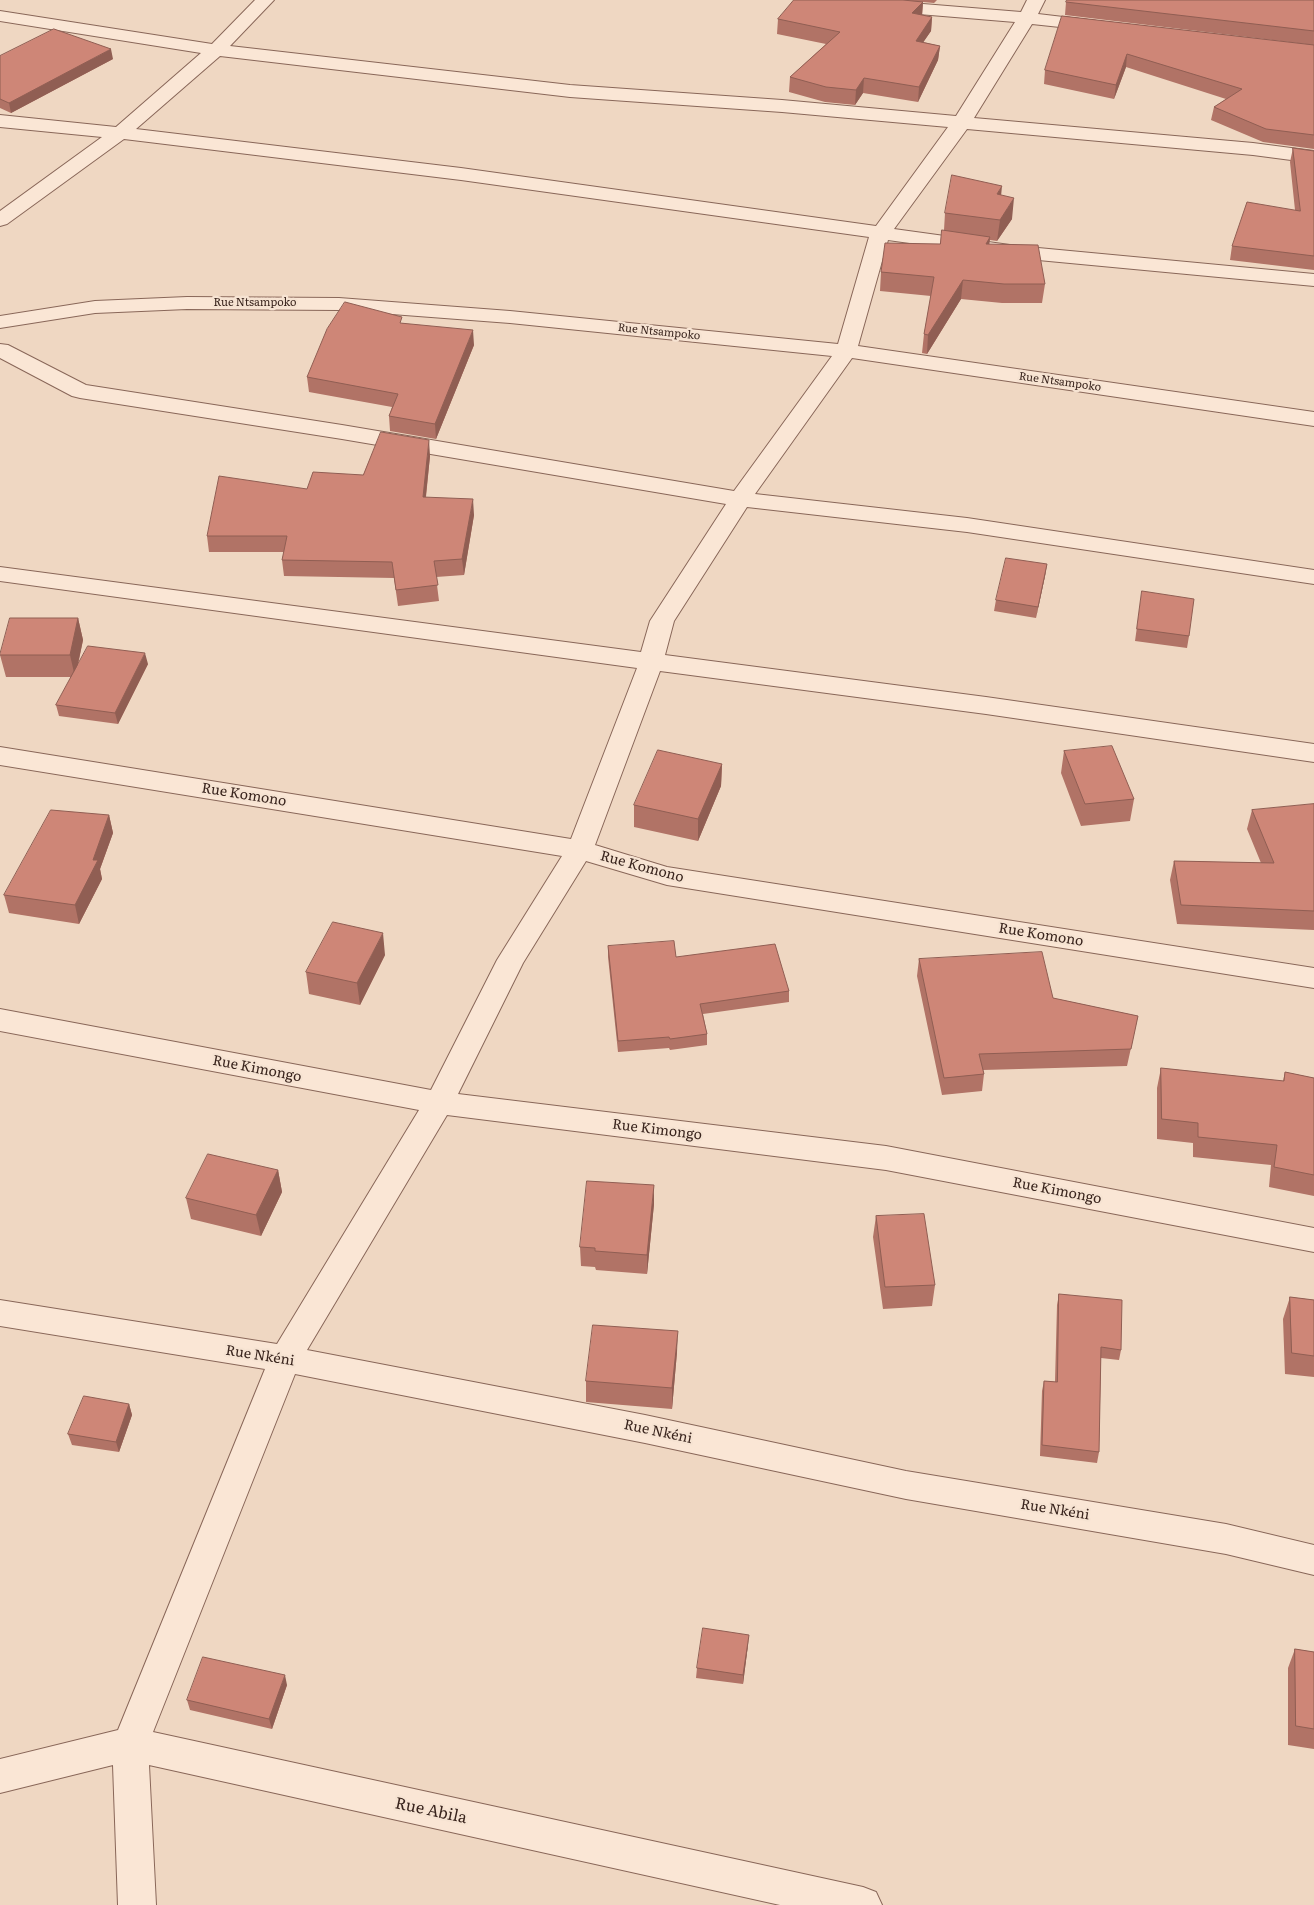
<!DOCTYPE html>
<meta charset="utf-8">
<style>
body{margin:0}
canvas{display:block;background:#efd7c2}
</style>
<canvas width="1314" height="1905"></canvas>
<script>
const g = document.querySelector('canvas').getContext('2d');
g.lineJoin = 'round';
function trace(path, color, width, dash) { g.strokeStyle = color; g.lineWidth = width; g.lineCap = dash ? 'butt' : 'round'; g.setLineDash(dash || []); g.stroke(path); }
function fill(path, color) { g.fillStyle = color; g.fill(path, 'evenodd'); }
function write(font, color, halo, rows, align = 'center') {
  g.font = font + ' Literata,serif'; g.lineWidth = 4.5; g.setLineDash([]); g.textBaseline = 'middle'; g.strokeStyle = halo; g.fillStyle = color; for (const [text, x, y, turn = 0] of rows) {
    g.save(); g.translate(x, y); g.rotate((+turn || 0) * Math.PI / 180); g.textAlign = isNaN(turn) ? turn : align; if (halo) g.strokeText(text, 0, 0); g.fillText(text, 0, 0); g.restore();
  }
}
const street = new Path2D(`
 M255 0H274L230 46 570 85 782 100 956 116 1015 22 810 5 804 4 801 0H874L1021 12 1027 0H1045L1038 14 1097 21 1103 22 1106 26 1103 30 1097 31 1032 24 974 118 1253 143 1314 151V163L1253 155 967 129 894 229 1017 246 1314 274V286L1017 258 888 240 858 346 1314 412V426L852 358 755 494 967 518 1314 570V584L967 532 747 507 674 621 665 655 986 697 1314 744V762L986 714 660 671 595 845 667 867 1314 968V988L667 885 586 861 523 963 458 1094 886 1146 1314 1228V1252L886 1170 447 1115 307 1350 645 1415 906 1471 1226 1524 1314 1545V1575L1226 1554 906 1499 645 1443 295 1374 153 1732 863 1887 876 1892 882 1905H780L149 1765 156 1905H118L113 1765 0 1793V1759L118 1730 265 1369 0 1326V1300L277 1344 419 1110 0 1031V1009L431 1090 497 960 562 856 0 765V747L571 839 637 668 0 581V567L641 652 650 621 726 504 342 439 80 398 72 396 0 358V344L8 345 86 385 342 425 734 491 832 356 510 323 339 310 187 309 95 313 0 328V316L95 301 187 297 339 298 510 311 838 344 869 237 461 180 124 139 7 224 0 226V211L102 137 0 127V115L116 127 201 53 0 21V11L212 44ZM220 56 570 97 782 112 948 127 876 226 461 168 136 129Z`);
const wall = new Path2D(`
 M794 0H937L934 3 923 2 922 15 932 17 931 31 923 42 940 46 938 60 918 102 863 93 855 105 825 102 789 92 790 77 826 44 777 34 778 19Z
 M1314 0V45L1065 15 1066 2Z
 M1062 16 1314 45V149L1263 142 1211 120 1214 107 1226 99 1126 67 1114 99 1044 84 1045 70Z
 M0 56 113 59 11 113 0 108Z
 M1293 148 1314 151V270L1230 260 1232 246 1295 210 1290 162Z
 M1001 195 1012 219 997 241 990 240 989 244 1045 284 1042 303H1002L961 299 927 354 922 353 924 334 931 296 880 291 881 272 940 244 944 230 945 213Z
 M403 323 474 345 436 439 390 431 389 416 392 407 309 392 307 377Z
 M430 456 426 497 474 515 464 575 436 577 439 601 398 606 394 578 284 576 282 560 284 552H209L207 536 307 489 363 475Z
 M1047 564 1045 576 1036 618 994 611 996 600Z
 M1142 591 1189 636 1187 648 1135 641Z
 M78 618 83 640 78 665 148 664 118 724 59 716 56 705 71 677H6L0 655Z
 M1064 751 1134 799 1130 821 1081 826 1061 773Z
 M722 764 721 786 698 841 634 827V805Z
 M1314 804V930L1177 924 1170 880 1174 861 1261 863 1247 829 1252 810Z
 M109 815 113 833 100 869 102 879 79 924 9 913 4 895Z
 M608 946 676 957 789 991V1002L703 1014 707 1034V1045L670 1050 669 1048 618 1052 608 957Z
 M385 955 360 1005 309 994 306 972Z
 M919 959 1053 998 1138 1016 1127 1066 983 1070 984 1074 982 1091 942 1095 917 976Z
 M1161 1068 1283 1081 1285 1072 1314 1078V1196L1269 1187 1271 1165 1193 1157V1143L1157 1139V1088Z
 M278 1170 282 1192 261 1236 191 1219 186 1198Z
 M654 1204 647 1274 596 1270 595 1267 581 1266 580 1247Z
 M876 1216 935 1285 932 1306 883 1309 873 1237Z
 M1059 1294 1121 1350 1119 1360 1101 1358 1099 1452 1097 1463 1040 1456 1042 1391 1044 1381 1055 1382 1057 1305Z
 M1290 1297 1314 1300V1377L1285 1374 1283 1319Z
 M677 1352 672 1409 586 1402V1381Z
 M129 1404 132 1415 119 1452 72 1445 68 1434Z
 M748 1645 743 1684 696 1678 697 1668Z
 M1295 1649 1314 1652V1749L1288 1745V1668Z
 M287 1685 272 1729 190 1710 187 1700Z`);
const shadedWall = new Path2D(`
 M923 2 922 16 912 13Z
 M932 17 931 31 914 56 916 41Z
 M940 46 938 60 918 102 919 87Z
 M111 49 113 59 11 113 9 103Z
 M1127 54 1126 67 1114 99 1116 85Z
 M864 78 863 93 855 105 856 90Z
 M1002 186 1000 207 997 194Z
 M1014 198 1012 219 997 241 1000 220Z
 M990 237 988 256 986 244Z
 M963 280 961 299 927 354 928 335Z
 M473 330 474 345 436 439 435 424Z
 M429 440 430 456 424 513 423 497Z
 M473 499 474 515 464 575 462 559Z
 M1047 564 1045 576 1036 618 1038 607Z
 M78 618 83 640 75 677 70 655Z
 M145 653 148 664 118 724 115 713Z
 M722 764 721 786 698 841V819Z
 M109 815 113 833 100 869 102 879 79 924 75 905 93 860Z
 M383 933 385 955 360 1005 357 983Z
 M278 1170 282 1192 261 1236 256 1215Z
 M654 1185V1204L647 1274V1255Z
 M678 1331 677 1352 672 1409V1388Z
 M129 1404 132 1415 119 1452 116 1442Z
 M749 1635 748 1645 743 1684V1675Z
 M285 1675 287 1685 272 1729 269 1719Z`);
const building = new Path2D(`
 M794 0H903L923 2 912 13 932 17 916 41 940 46 919 87 864 78 856 90 826 87 790 77 840 32 778 19Z
 M1067 0H1314V31L1066 2Z
 M1062 16 1314 45V135L1266 129 1214 107 1242 89 1127 54 1116 85 1045 70Z
 M54 29 111 49 9 103 0 99V56Z
 M1293 148 1314 151V256L1232 246 1247 202 1300 211Z
 M952 175 1002 186 997 194 1014 198 1000 220 945 213Z
 M942 230 990 237 986 244 1038 245 1045 284H1004L963 280 928 335 924 334 934 277 881 272 885 243 940 244Z
 M345 302 402 317 400 323 473 330 435 424 389 416 398 394 307 377 327 329Z
 M381 432 429 440 423 497 473 499 462 559 434 561 438 585 396 590 392 562 282 560 287 536H207L219 476 307 489 313 472 363 475Z
 M1006 558 1047 564 1038 607 996 600Z
 M1142 591 1194 599 1189 636 1137 629Z
 M10 618H78L70 655H0Z
 M88 646 145 653 115 713 56 705Z
 M1112 746 1134 799 1085 804 1064 751Z
 M658 750 722 764 698 819 634 805Z
 M1314 804V911L1181 905 1174 861 1274 863 1252 810Z
 M51 810 109 815 93 860H98L75 905 4 895Z
 M333 922 383 933 357 983 306 972Z
 M674 941 676 957 775 944 789 991 700 1004 707 1034 670 1039 669 1037 618 1041 608 946Z
 M1042 952 1053 998 1138 1016 1131 1049 979 1054 984 1074 944 1078 919 959Z
 M1161 1068 1284 1081 1285 1072 1314 1078V1175L1274 1167 1277 1145 1198 1137V1123L1162 1119Z
 M208 1154 278 1170 256 1215 186 1198Z
 M587 1181 654 1185 647 1255 595 1251V1248L580 1247Z
 M924 1214 935 1285 885 1287 876 1216Z
 M1059 1294 1122 1300 1121 1350 1101 1347 1099 1452 1042 1445 1044 1381 1057 1382Z
 M1290 1297 1314 1300V1356L1292 1353Z
 M593 1325 678 1331 672 1388 586 1381Z
 M84 1396 129 1404 116 1442 68 1434Z
 M703 1628 749 1635 743 1675 697 1668Z
 M1295 1649 1314 1652V1729L1296 1726Z
 M203 1657 285 1675 269 1719 187 1700Z`);
const farStreetnames = [
 ["Rue Ntsampoko",255,303],
 ["Rue Ntsampoko",659,332,6],
 ["Rue Ntsampoko",1060,382,8]
];
const streetNames = [
 ["Rue Komono",244,795,9],
 ["Rue Komono",642,867,15],
 ["Rue Komono",1041,935,9],
 ["Rue Kimongo",257,1069,11],
 ["Rue Kimongo",657,1130,7],
 ["Rue Kimongo",1057,1191,11],
 ["Rue Nkéni",260,1356,9],
 ["Rue Nkéni",658,1432,12],
 ["Rue Nkéni",1055,1510,9]
];
const nearStreetnames = [
 ["Rue Abila",431,1811,12]
];
trace(street, '#896759', 2);
fill(street, '#fae6d5');
fill(wall, '#b17366');
fill(shadedWall, '#905e53');
fill(building, '#ce8677');
trace(building, '#905e53', 1);
write('11px', '#39241d', '#f6e3d2', farStreetnames);
write('14px', '#39241d', '#f6e3d2', streetNames);
write('16px', '#39241d', '#f6e3d2', nearStreetnames);
</script>
